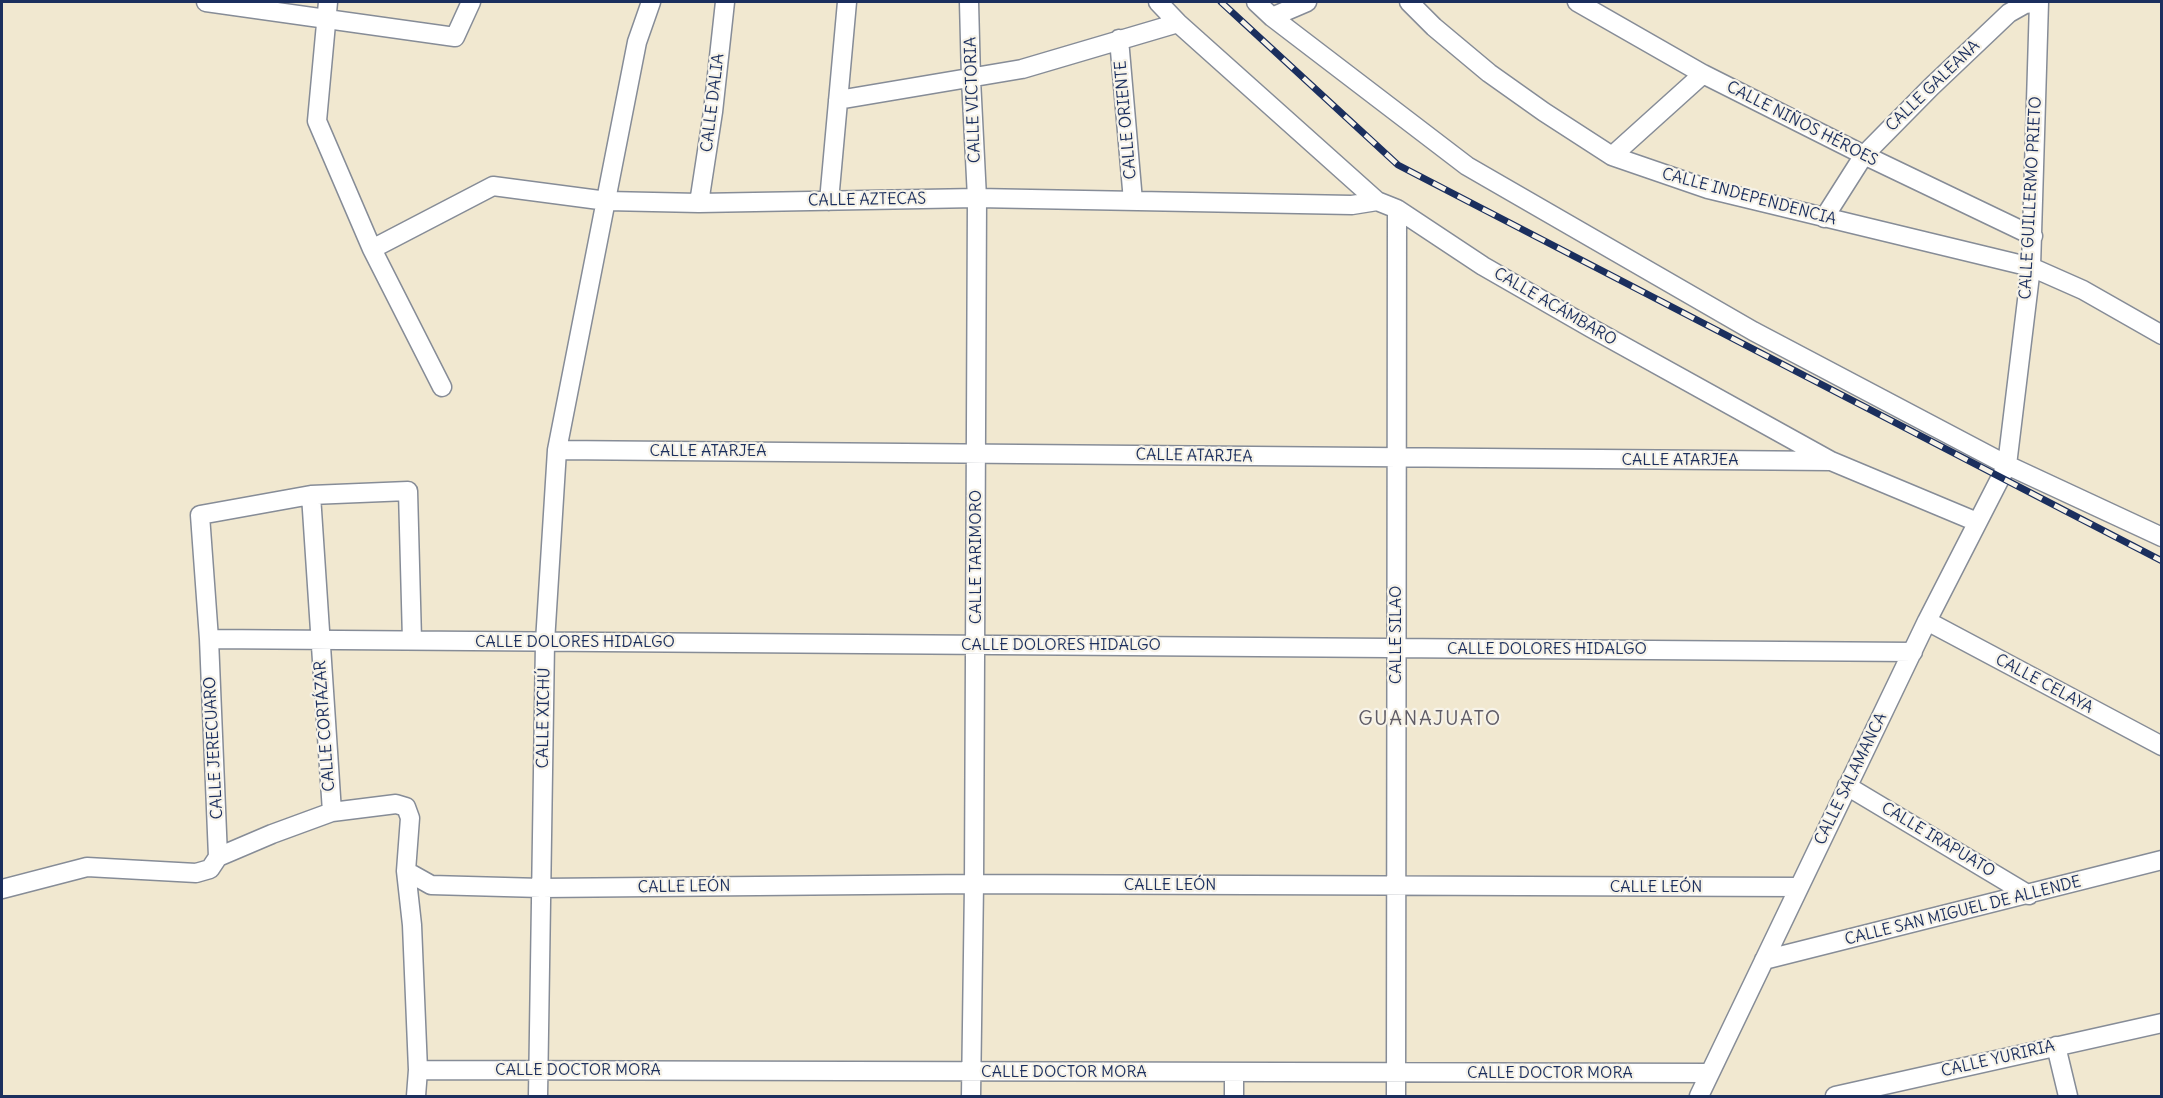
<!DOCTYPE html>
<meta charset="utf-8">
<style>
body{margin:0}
#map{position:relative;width:2163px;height:1098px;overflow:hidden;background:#f1e8d0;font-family:Delius,sans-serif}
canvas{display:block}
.frame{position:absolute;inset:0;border:3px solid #1b2f5e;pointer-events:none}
</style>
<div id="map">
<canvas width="2163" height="1098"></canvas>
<div class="frame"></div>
</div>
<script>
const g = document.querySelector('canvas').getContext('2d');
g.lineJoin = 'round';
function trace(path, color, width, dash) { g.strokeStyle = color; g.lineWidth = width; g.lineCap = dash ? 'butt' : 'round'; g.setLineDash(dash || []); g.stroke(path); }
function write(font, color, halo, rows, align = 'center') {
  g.font = font + ' Delius,sans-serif'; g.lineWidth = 4.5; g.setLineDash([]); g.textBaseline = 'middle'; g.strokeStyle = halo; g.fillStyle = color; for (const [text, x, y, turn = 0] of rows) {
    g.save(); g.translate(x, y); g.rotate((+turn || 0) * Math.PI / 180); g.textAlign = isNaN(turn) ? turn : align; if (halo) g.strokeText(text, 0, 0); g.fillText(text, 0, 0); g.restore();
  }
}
const minor = new Path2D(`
 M206 2 455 37 471 2
 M328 2 317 121 372 249 442 387
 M969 2 971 79 977 198 974 884 971 1096
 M1158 2 1178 23 1377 201 1397 209 1483 266 1591 328 1831 461 1977 522
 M1256 2 1272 17 1467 166 1753 331 2007 465 2162 537
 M1409 2 1434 27 1489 73 1544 112 1612 156 1708 189 2031 267 2083 290 2162 335
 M1577 2 1703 74 1864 155 2033 236
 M1272 17 1307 2
 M1119 39 1133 201
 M838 100 1022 69 1178 23
 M1612 156 1703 74
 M829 201 847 2
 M699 203 713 112 725 2
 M1824 218 1864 155 1931 87 2009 13 2025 4 2037 2
 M372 249 493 186 607 201 699 203 977 198 1352 205 1377 201
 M557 450 1831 461
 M311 495 332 812
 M1927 621 2162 746
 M209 639 1913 652
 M1847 786 2029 895
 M218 857 209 639 200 515 311 495 408 491 412 640
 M406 871 431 885 541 888 974 884 1799 887
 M2 889 87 867 196 873 210 869 218 857 272 834 332 812 396 804 406 807 410 818 406 871 412 925 418 1070 416 1096
 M1764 960 2162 860
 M2056 1046 2068 1096
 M418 1070 1710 1073
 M1234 1073V1096
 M538 1096 545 642 557 450 637 42 651 2
 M1396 1096 1397 209
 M1699 1096 1927 621 2007 465 2031 267 2039 2
 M1835 1096 2162 1023`);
const rail = new Path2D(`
 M1221 2 1398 165 2162 561`);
const streetNames = [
 ["CALLE GALEANA",1933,86,-44],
 ["CALLE VICTORIA",973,100,-92],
 ["CALLE DALIA",713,103,-83],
 ["CALLE ORIENTE",1126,120,-95],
 ["CALLE NIÑOS HÉROES",1802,124,27],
 ["CALLE INDEPENDENCIA",1749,197,15],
 ["CALLE GUILLERMO PRIETO",2031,198,-87],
 ["CALLE AZTECAS",867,200,-1],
 ["CALLE ACÁMBARO",1555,307,30],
 ["CALLE ATARJEA",708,451],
 ["CALLE ATARJEA",1194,456,1],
 ["CALLE ATARJEA",1680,460],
 ["CALLE TARIMORO",976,557,-90],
 ["CALLE SILAO",1396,635,-90],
 ["CALLE DOLORES HIDALGO",575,642],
 ["CALLE DOLORES HIDALGO",1061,645],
 ["CALLE DOLORES HIDALGO",1547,649],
 ["CALLE CELAYA",2044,684,28],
 ["CALLE XICHÚ",544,718,-89],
 ["CALLE CORTÁZAR",325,726,-94],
 ["CALLE JERECUARO",214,748,-93],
 ["CALLE SALAMANCA",1851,779,-64],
 ["CALLE IRAPUATO",1938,840,31],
 ["CALLE LEÓN",1170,885],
 ["CALLE LEÓN",684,887,-1],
 ["CALLE LEÓN",1656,887],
 ["CALLE SAN MIGUEL DE ALLENDE",1963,911,-14],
 ["CALLE YURIRIA",1998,1059,-13],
 ["CALLE DOCTOR MORA",578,1070],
 ["CALLE DOCTOR MORA",1064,1072],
 ["CALLE DOCTOR MORA",1550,1073]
];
const quarterNames = [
 ["GUANAJUATO",1430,719]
];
trace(minor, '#868c97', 21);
trace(minor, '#fff', 18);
trace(rail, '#1b2f5e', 7);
trace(rail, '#f7f3e8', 4.5, [14]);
write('16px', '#1b2f5e', '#f7f3e8', streetNames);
g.letterSpacing = '1.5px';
write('20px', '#5f5c66', '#f7f3e8', quarterNames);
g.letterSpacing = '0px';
</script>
